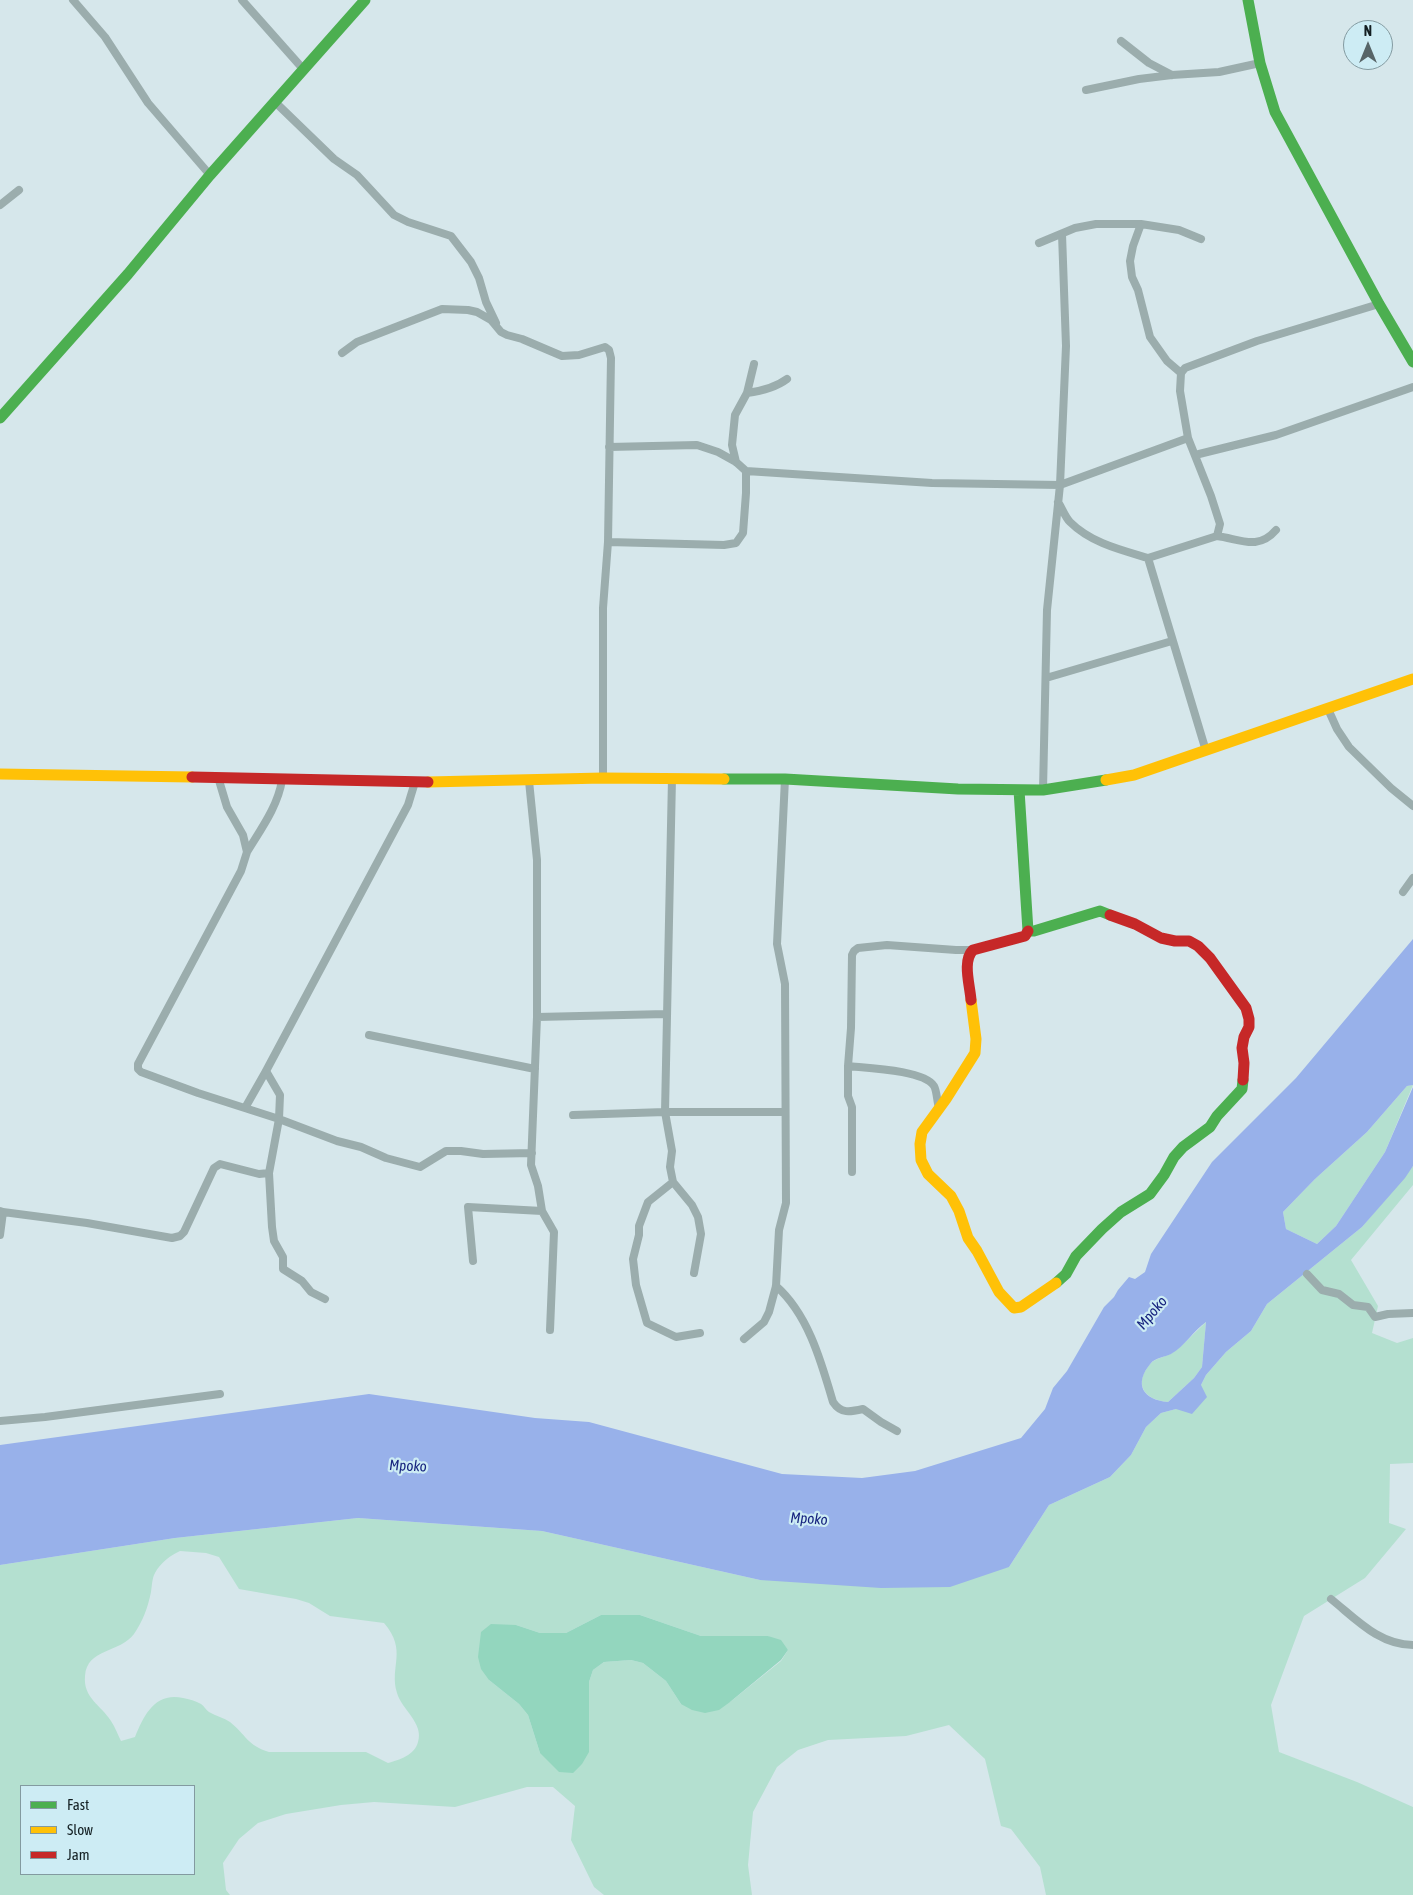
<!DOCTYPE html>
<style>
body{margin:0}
#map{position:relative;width:1413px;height:1895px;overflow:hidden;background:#d6e7eb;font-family:"Asap Condensed",sans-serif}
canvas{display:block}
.legend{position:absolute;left:20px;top:1785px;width:175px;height:90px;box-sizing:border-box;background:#cdecf4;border:1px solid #839aa0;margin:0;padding:6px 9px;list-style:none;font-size:15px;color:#131f22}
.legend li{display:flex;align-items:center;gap:10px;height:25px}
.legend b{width:25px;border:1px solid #839aa0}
.north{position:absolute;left:1343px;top:20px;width:50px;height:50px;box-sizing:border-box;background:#cdecf4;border:1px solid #839aa0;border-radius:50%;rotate:0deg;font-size:14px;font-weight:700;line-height:20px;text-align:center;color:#131f22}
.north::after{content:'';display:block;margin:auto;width:18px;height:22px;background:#576568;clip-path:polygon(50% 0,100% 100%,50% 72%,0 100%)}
</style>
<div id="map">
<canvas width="1413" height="1895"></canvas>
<ul class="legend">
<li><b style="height:6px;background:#4caf50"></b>Fast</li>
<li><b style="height:6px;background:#ffc107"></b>Slow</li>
<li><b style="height:6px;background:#c62828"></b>Jam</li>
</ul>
<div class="north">N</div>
</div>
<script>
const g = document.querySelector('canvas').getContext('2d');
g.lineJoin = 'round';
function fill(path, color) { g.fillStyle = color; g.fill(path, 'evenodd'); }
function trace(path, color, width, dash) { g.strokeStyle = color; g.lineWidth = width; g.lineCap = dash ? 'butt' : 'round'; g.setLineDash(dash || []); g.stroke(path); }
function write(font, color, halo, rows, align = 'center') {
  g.font = font + ' "Asap Condensed",sans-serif'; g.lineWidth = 4.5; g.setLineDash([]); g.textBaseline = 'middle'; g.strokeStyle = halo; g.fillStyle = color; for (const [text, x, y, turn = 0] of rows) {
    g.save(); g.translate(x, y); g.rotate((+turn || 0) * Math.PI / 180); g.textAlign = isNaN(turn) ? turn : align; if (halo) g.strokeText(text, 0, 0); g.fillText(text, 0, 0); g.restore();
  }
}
const green = new Path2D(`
 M1413 1085 1385 1152 1336 1226 1317 1244 1286 1229 1283 1212 1315 1179 1367 1132 1407 1086Z
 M1413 1166V1185L1351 1260 1378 1306 1372 1333 1397 1343 1413 1338V1463L1390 1464 1389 1523 1406 1529 1365 1578 1304 1616 1271 1705 1279 1752 1357 1782 1413 1807V1895H1046L1040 1867 1011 1829 1001 1826 985 1759 949 1725 906 1736 828 1740 798 1750 777 1767 753 1812 748 1865 752 1895H604L594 1887 571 1840 575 1806 553 1787H527L455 1807 374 1802 341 1805 286 1814 258 1823 239 1839 223 1863 226 1890 230 1895H0V1565L175 1538 358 1518 542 1531 760 1580 1009 1567 1049 1505 1110 1477 1131 1455 1146 1427 1161 1413 1176 1409 1201 1385 1206 1375 1226 1352 1251 1331 1267 1304 1362 1227ZM180 1551 206 1553 219 1557 239 1589 296 1599 309 1603 330 1616 384 1623C408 1651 389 1666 397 1693 402 1710 424 1723 418 1742 415 1755 399 1760 388 1763L366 1752H269C248 1746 246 1735 230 1722 224 1718 216 1716 209 1712 206 1710 204 1706 201 1704 196 1701 189 1699 183 1698 155 1692 144 1715 135 1737L121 1741C118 1735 115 1727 111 1721 101 1705 83 1698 85 1676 87 1648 120 1653 134 1634 143 1621 148 1607 151 1592 152 1586 152 1578 155 1573 160 1563 171 1555 180 1551ZM601 1615H640L701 1636H768L788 1650 781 1661 730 1702 681 1704 666 1681 643 1663 631 1660 604 1662 593 1670 589 1682V1752L540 1753 528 1715 519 1704 489 1680 516 1625 540 1633H566ZM21 1786H194V1874H21Z
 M1206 1322 1202 1367 1194 1378 1168 1402C1143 1400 1133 1383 1151 1363 1156 1358 1165 1357 1172 1353 1184 1345 1195 1332 1206 1322Z`);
const forest = new Path2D(`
 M601 1615H640L701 1636H768L781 1640 788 1650 781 1660 730 1702 719 1710 705 1713 692 1710 681 1704 666 1681 643 1663 631 1660 604 1662 593 1670 589 1682V1752L582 1764 573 1773 559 1772 540 1753 528 1715 519 1704 489 1680 481 1669 478 1657 481 1632 491 1624 516 1625 540 1633H566Z`);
const water = new Path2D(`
 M1413 939V1085L1407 1086 1367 1132 1315 1179 1283 1212 1286 1229 1317 1244 1336 1226 1385 1152 1413 1087V1166L1405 1178 1362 1227 1267 1304 1251 1331 1226 1352 1206 1375 1201 1385 1207 1397 1192 1414 1176 1409 1161 1413 1146 1427 1131 1455 1110 1477 1049 1505 1009 1567 950 1587 881 1588 760 1580 542 1531 358 1518 175 1538 0 1565V1445L369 1394 535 1418 589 1422 782 1474 862 1478 915 1471 1021 1438 1045 1409 1053 1388 1067 1371 1104 1307 1114 1297 1118 1290 1129 1277 1135 1279 1145 1272 1151 1254 1212 1162 1296 1078ZM1206 1322 1202 1367 1194 1378 1168 1402C1143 1400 1133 1384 1151 1363 1155 1358 1165 1357 1171 1354 1185 1346 1193 1331 1206 1322Z`);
const street = new Path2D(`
 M73 0 105 37 148 103 210 175
 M242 0 304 70
 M1121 41 1149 63 1172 75
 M1086 90 1139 79 1172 75 1219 72 1260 63
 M274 101 334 159 357 175 394 215 408 222 451 236 471 262 479 278 486 302 496 323
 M0 205 19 190
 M1141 224 1133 246 1130 261 1132 277 1138 290 1150 337 1167 361 1181 373
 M1039 243 1075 228 1096 224H1141L1179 230 1201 239
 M342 353 357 342 442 309 468 310 477 312 491 320 501 332 507 335 522 339 562 356 579 355 605 347 609 350 611 358 608 542 603 608V778
 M747 393C762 391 775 388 787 379
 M609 447 697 445 718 452 736 462 746 471
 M1195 455 1276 435 1413 387
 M736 462 732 445 735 415 747 393 754 364
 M1058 502C1062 508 1065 517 1070 522 1091 543 1121 550 1148 558
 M1217 536C1240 539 1258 551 1276 530
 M608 542 724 545 736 543 743 533 746 493V471L932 483 1060 485 1188 438
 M1046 678 1172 641
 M1328 709 1337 729 1349 747 1391 788 1413 806
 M1206 751 1148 558 1217 536 1220 524 1211 496 1188 438 1180 391 1181 373 1185 368 1257 341 1379 304
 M218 777 227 807 243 835 247 852 241 871 138 1064V1069L141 1072 198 1093 279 1119 337 1141 361 1147 386 1158 420 1167 446 1151H461L483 1154 532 1153
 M672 778 665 1112 672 1151 670 1167 673 1182 692 1205 698 1217 701 1234 694 1273
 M529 781 537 860V1017L531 1165 538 1186 542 1211 554 1232 550 1330
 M1043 790 1047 610 1060 485 1066 346 1062 234
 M247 852C261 829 278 806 282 780
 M1403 892 1413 878
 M537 1017 666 1014
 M369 1035 535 1069
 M848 1066C866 1068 924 1070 934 1086 937 1091 937 1102 939 1108
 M266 1071 280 1095 279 1119 269 1173 272 1227 274 1241 283 1257V1269L302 1281 311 1292 325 1299
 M245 1108 266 1071 408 805 415 782
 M573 1115 665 1112H785
 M852 1172V1107L848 1096V1066L851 1028 852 955 854 951 858 948 887 945 956 950H973
 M673 1182 648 1202 639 1226V1235L633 1259 636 1285 647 1323 676 1337 700 1333
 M0 1211 3 1212 0 1235
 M3 1212 87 1223 172 1238 180 1236 184 1232 214 1168 220 1164 259 1174 269 1173
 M473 1261 468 1207 542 1211
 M1307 1274 1322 1290 1339 1294 1353 1305 1368 1307 1375 1317 1388 1314 1413 1313
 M776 1286C808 1314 821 1361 833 1402 841 1414 850 1412 863 1409L881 1422 897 1431
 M744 1339 764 1322 769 1312 776 1286 779 1230 786 1203 785 984 777 944 785 779
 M0 1421 45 1417 220 1394
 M1331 1599C1356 1619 1379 1645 1413 1645`);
const fast = new Path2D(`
 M1248 0 1260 63 1275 112 1379 304 1413 362
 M0 418 128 274 210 175 365 0
 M724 779H785L958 789 1043 790 1106 780
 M1019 790 1028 931H1034L1100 911 1110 915
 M1056 1283 1066 1274 1076 1256 1102 1229 1121 1212 1150 1194 1164 1175 1174 1157 1183 1147 1210 1127 1217 1116 1242 1089 1243 1080`);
const slow = new Path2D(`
 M0 774 192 777
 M1106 780 1134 775 1413 679
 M428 782 603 778 724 779
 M971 1000 976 1039 975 1053 946 1099 922 1132 920 1144 921 1160 928 1174 951 1196 959 1211 968 1238 977 1251 999 1292 1014 1308 1021 1307 1056 1283`);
const jam = new Path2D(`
 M192 777 428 782
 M1110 915 1135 924 1161 938 1175 941H1189L1198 946 1210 958 1246 1008 1249 1019V1027L1244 1037 1242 1048 1244 1063 1243 1080
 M971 1000C970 985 962 961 973 950L1025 936 1028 931`);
const waterNames = [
 ["Mpoko",1152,1313,-50],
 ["Mpoko",408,1466,2],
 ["Mpoko",809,1519,4]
];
fill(green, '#b4e0d0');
fill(forest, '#93d6be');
fill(water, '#98b1ea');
trace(street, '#9badad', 8);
trace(fast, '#4caf50', 11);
trace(slow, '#ffc107', 11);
trace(jam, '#c62828', 11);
write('italic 15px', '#17247f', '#cdecf4', waterNames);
</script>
